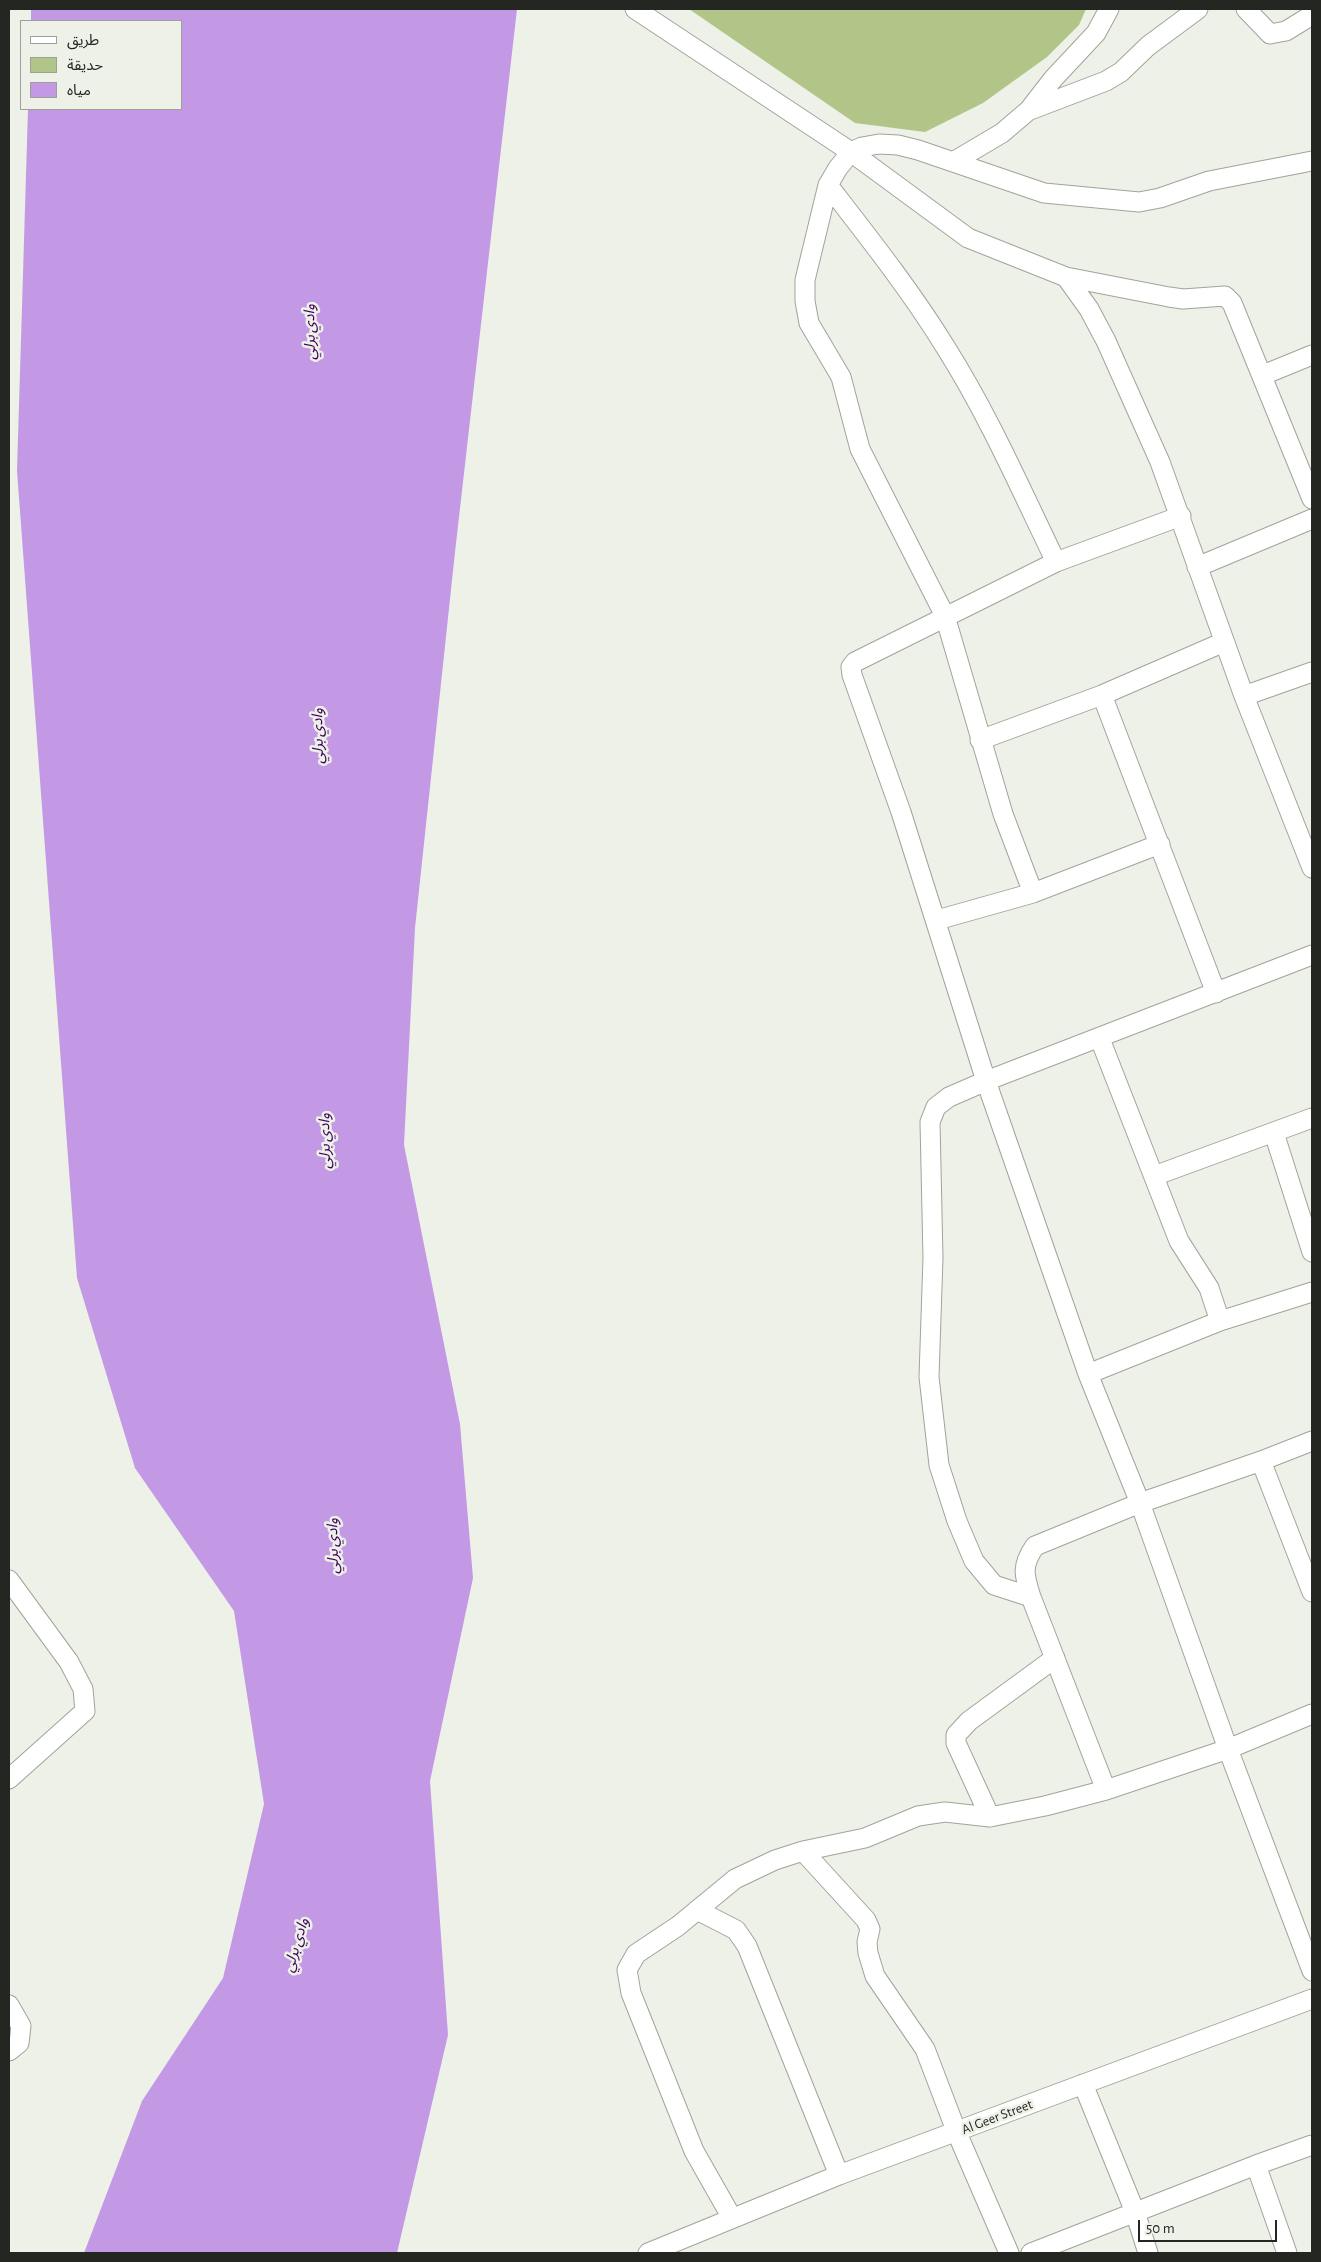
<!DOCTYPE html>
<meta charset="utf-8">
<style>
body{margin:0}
#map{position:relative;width:1321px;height:2262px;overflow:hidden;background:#edf1e7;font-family:"Alegreya Sans","Noto Sans Arabic",sans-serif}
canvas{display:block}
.frame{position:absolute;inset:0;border:10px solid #242622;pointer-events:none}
.legend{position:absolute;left:20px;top:20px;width:162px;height:90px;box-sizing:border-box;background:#edf1e7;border:1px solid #9da098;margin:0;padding:6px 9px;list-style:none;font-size:15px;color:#242622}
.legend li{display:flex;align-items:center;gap:10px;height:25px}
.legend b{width:25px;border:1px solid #9da098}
.scale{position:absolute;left:1138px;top:2220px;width:139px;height:22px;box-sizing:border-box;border:2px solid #242622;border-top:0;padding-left:6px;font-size:15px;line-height:18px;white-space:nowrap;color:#242622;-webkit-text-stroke:4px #edf1e7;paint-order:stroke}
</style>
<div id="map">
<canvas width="1321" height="2262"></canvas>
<div class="frame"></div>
<ul class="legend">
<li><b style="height:6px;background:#fff"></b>طريق</li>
<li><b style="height:14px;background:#b1c589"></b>حديقة</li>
<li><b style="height:14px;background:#c399e5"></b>مياه</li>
</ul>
<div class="scale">50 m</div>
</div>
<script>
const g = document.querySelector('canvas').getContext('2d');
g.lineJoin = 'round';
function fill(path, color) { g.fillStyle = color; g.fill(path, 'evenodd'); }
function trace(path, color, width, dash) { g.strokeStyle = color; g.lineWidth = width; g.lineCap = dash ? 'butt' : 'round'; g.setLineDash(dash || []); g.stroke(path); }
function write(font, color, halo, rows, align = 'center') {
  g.font = font + ' "Alegreya Sans","Noto Sans Arabic",sans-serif'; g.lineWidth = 5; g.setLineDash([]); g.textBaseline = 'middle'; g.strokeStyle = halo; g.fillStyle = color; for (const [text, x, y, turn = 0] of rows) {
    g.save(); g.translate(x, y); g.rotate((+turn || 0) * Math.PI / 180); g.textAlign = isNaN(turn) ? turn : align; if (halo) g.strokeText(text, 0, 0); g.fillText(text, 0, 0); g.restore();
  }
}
const green = new Path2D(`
 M689 9H1086L1079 25 1047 57 983 103 925 132 855 123Z`);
const water = new Path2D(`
 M31 9H517L455 552 415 928 404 1145 460 1424 473 1578 430 1781 448 2035 397 2253H84L142 2101 223 1978 264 1804 234 1611 135 1468 77 1278 17 471 28 109H181V21H31Z`);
const minor = new Path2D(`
 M635 9 851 152 968 238 1066 277 1169 297 1183 299 1225 296 1232 303 1312 499
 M1246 9 1270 34 1286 31 1312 15
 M1030 110 1106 81 1121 72 1148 46 1198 9
 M953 162 1002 133 1029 110 1053 79 1096 33 1109 9
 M828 185C869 238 911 291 946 348 989 416 1021 490 1056 562
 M1066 277 1089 309 1106 341 1160 462 1244 696 1312 868
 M1263 375 1312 355
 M1181 516 1056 562 855 662 851 667 852 675 901 812 986 1081 1088 1374 1140 1503 1228 1749 1312 1971
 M1197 567 1312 519
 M1102 695 1216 993
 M1244 696 1312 672
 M980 740 1102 695 1224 642
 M1033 893 1003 814 945 616 860 449 841 377 809 323 805 301V280L828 185 838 168 851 152 862 147 879 144 898 145 918 150 1044 193 1139 202 1160 198 1209 181 1312 161
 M937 920 1033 893 1160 844
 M1100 1039 1179 1241 1209 1288 1220 1321
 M1274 1133 1312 1252
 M1154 1176 1312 1118
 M1088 1374 1220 1321 1312 1292
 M1261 1461 1312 1592
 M9 1580 69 1662 83 1689 85 1711 9 1779
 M1031 1597 994 1585 974 1561 957 1521 939 1465 929 1377 933 1258 930 1122 936 1107 949 1097 986 1081 1312 955
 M1106 1790 1031 1597C1024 1575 1021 1566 1035 1546L1140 1503 1261 1461 1312 1441
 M990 1817 956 1743V1735L969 1721 1055 1658
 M803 1851 866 1920 870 1929 867 1942 868 1953 875 1976 925 2049 957 2133 1009 2253
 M697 1910 736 1930 747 1946 839 2175
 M9 2005 21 2026 19 2043 9 2051
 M1083 2084 1135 2212 1148 2253
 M1256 2165 1287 2253
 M732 2218 694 2151 631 1993 627 1970 636 1954 678 1926 735 1879 775 1860 803 1851 865 1838 918 1816 945 1812 990 1817 1045 1806 1106 1790 1228 1749 1312 1714
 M648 2253 839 2175 1312 1999
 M1031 2253 1256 2165 1312 2145`);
const streetNames = [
 ["Al Geer Street",997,2117,-21]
];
const waterNames = [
 ["وادي برلي",310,332,-91],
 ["وادي برلي",318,736,-91],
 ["وادي برلي",325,1141,-91],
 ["وادي برلي",333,1546,-91],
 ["وادي برلي",296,1945,-73]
];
fill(green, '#b1c589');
fill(water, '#c399e5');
trace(minor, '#a0a49a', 21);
trace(minor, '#fff', 19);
write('14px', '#242622', '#edf1e7', streetNames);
write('italic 15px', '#3e005d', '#edf1e7', waterNames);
</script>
